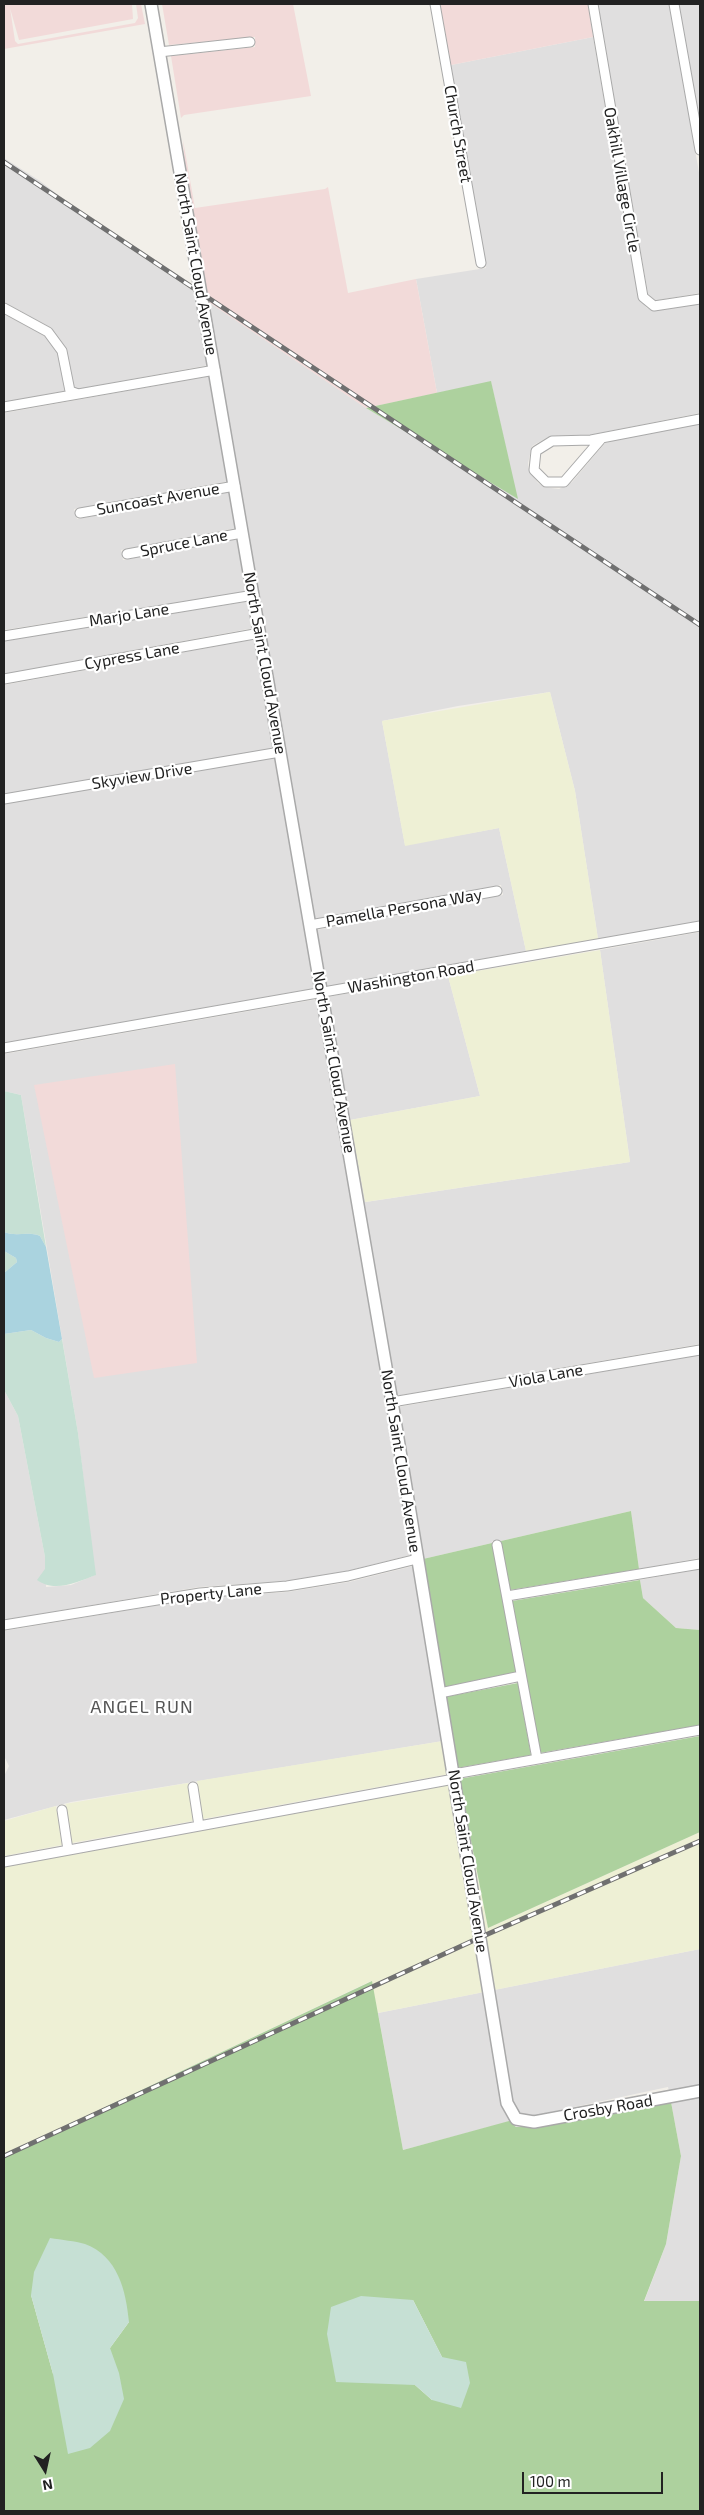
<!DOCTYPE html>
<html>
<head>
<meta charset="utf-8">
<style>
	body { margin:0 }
	#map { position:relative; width:704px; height:2515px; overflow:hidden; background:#f2efe9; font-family:"Exo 2",sans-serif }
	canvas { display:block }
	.frame { position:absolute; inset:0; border:5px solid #222; pointer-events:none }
	.north { position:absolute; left:20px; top:2445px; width:50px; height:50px; -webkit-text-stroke:4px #fff; paint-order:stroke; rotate:170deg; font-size:14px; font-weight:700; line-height:20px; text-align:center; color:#222 }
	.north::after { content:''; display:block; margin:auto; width:18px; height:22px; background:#222; clip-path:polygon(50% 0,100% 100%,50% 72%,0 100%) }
	.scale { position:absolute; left:522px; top:2472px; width:141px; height:22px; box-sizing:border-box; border:2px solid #222; border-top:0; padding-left:6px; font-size:15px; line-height:18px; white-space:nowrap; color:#222; -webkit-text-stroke:4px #fff; paint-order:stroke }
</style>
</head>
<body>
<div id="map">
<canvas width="704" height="2515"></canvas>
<div class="frame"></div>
<div class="north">N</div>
<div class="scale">100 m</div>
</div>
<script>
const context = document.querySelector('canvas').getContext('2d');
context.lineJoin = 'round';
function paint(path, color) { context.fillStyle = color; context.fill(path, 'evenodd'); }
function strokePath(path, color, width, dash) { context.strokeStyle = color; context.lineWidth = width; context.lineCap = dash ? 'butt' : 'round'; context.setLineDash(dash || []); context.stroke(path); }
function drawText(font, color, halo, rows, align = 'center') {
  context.font = font + ' "Exo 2",sans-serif'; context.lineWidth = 4.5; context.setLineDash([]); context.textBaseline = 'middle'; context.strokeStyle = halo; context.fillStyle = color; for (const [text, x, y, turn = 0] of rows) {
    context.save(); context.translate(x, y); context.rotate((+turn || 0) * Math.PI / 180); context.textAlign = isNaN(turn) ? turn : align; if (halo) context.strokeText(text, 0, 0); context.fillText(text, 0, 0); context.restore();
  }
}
paint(new Path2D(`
	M598,4H669L700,178V293L659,300H655L648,294Z
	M679,4H700V122Z
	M593,37L639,298L647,308L654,311L700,304V413L590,435L550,436L532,446L528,463L529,470L538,483L544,487L559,489L572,482L605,443L627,437L700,424V921L598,939L575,791L550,692L458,706L382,721L405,845L499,828L526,951L325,987L316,930L503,895L501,885L314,919L207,301L366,408L517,498L491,382L437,393L416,279L486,268L451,65Z
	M4,158L40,181L117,240L196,293L209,365L78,389L74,387L67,350L51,328L4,302Z
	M4,314L45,336L58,353L65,391L4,402Z
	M211,376L230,481L74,509L77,519L231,492L237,528L121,550L123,560L238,539L248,591L4,630V413Z
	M250,601L254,628L4,674V641Z
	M256,639L316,988L4,1043V685Z
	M700,932V1344L396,1396L327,997L448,976L480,1096L350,1120L366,1202L630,1162L600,950Z
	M318,999L388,1403L411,1555L347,1571L286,1581L199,1587L4,1620V1390L18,1416L45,1557L46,1587L71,1585L95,1575L78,1433L21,1095L4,1091V1054Z
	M700,1355V1558L639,1569L631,1511L501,1541H492V1543L423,1559L398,1407Z
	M413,1566L443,1741L71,1802L4,1820V1776L9,1766L4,1756V1631L201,1598L287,1592L349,1582Z
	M700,1569V1630L676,1628L643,1598L640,1580Z
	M700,1949V2086L669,2091L668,2087L532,2116L519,2114L511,2101L494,1990Z
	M484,1992L502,2104L511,2121L403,2150L378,2013Z
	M700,2097V2301L644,2302L666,2244L681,2156L671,2102Z`), '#e0dfdf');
paint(new Path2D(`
	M4,4H132L133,19L19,40L10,8L15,41L18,44L135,23L138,18L136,4H141L145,24L4,49Z
	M162,4H293L311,96L184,115L181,118L171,56L255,47V37L169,45Z
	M440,4H588L593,37L451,65Z
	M183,140L195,208L325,189L328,187L348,293L416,279L437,393L366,408L207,301L185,165Z
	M175,1064L197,1363L94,1378L34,1085Z`), '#f2dad9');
paint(new Path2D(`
	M550,692L575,791L598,939L526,951L499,828L405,846L382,721Z
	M600,950L630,1162L365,1202L350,1120L480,1096L448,976Z
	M443,1741L449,1774L203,1819L197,1781Z
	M188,1783L193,1821L72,1843L66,1804L59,1805Z
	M450,1785L484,1992L378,2013L371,1981L4,2155V1867Z
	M463,1804L488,1928L700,1832V1949L494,1990Z
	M56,1806L62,1845L4,1856V1821Z`), '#eef0d5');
paint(new Path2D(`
	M491,381L518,499L366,408Z
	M631,1511L639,1569L510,1590L501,1541Z
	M492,1543L516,1672L444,1687L423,1559Z
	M640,1580L643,1598L676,1628L700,1630V1725L540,1753L512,1601Z
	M518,1683L531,1755L457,1768L445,1697Z
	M700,1736V1832L488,1928L459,1779Z
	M372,1981L403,2150L509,2121H511V2123L516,2127H535L671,2102L681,2156L666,2244L644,2301H700V2511H4V2155ZM31,2295L129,2322L110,2348L53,2374ZM413,2300L442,2357L432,2400L415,2385Z`), '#add19e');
paint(new Path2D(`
	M4,1091L21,1095L46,1247L40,1236C28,1231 16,1237 4,1232Z
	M4,1251L16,1258L17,1262L4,1273Z
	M31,1330L46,1338L59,1342L62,1339L78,1433L96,1575C77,1582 55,1593 37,1580L45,1569V1557L18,1416L4,1390V1334Z
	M50,2238C62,2240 75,2241 85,2244C118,2256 126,2291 129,2322L110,2348L119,2373L124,2399L110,2431L90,2448L68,2454L53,2374L31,2295L34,2272Z
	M361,2296L413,2300L442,2357L466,2362L470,2383L461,2408L432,2400L415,2385L336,2382L327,2334L331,2307Z`), '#c6e0d4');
paint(new Path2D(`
	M4,1232C16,1237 28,1231 40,1236L46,1247L62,1339L59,1342L46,1338L31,1330L4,1334V1273L17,1262L16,1258L4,1251Z`), '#aad3df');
const minor = new Path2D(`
	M435,4L481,263
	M593,4L643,297L654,306L700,299
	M674,4L700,150
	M159,52L250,42
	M4,308L48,332L62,351L70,391L78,394
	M4,407L215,370
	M602,438L564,482H546L534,470L536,451L552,441L591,440L700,419
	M80,513L235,486
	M127,554L242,533
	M4,636L254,595
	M4,679L260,633
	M4,799L280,752
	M310,925L497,891
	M4,1048L700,926
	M392,1402L700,1350
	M497,1545L537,1759
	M507,1596L700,1564
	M4,1625L200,1593L287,1586L348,1576L417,1559
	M440,1693L521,1676
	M454,1774L700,1730
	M193,1787L199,1826
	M62,1810L68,1850
	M4,1862L454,1779`);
const tertiary = new Path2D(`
	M151,4L392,1402L507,2103L516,2119L534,2122L700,2091`);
strokePath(minor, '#a9a9a9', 11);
strokePath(tertiary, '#a9a9a9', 14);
strokePath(minor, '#fff', 9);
strokePath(tertiary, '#fff', 11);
const rail = new Path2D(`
	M4,162L700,625
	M4,2156L481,1937L700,1841`);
strokePath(rail, '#707070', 5);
strokePath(rail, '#fff', 3, [9]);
drawText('16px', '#222', '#fff', [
	["Church Street",458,134,80],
	["Oakhill Village Circle",622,180,80],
	["North Saint Cloud Avenue",196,264,80],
	["Suncoast Avenue",158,499,-10],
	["Spruce Lane",184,543,-11],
	["Marjo Lane",129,615,-9],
	["Cypress Lane",132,656,-10],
	["North Saint Cloud Avenue",265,663,80],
	["Skyview Drive",142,776,-9],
	["Pamella Persona Way",404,908,-10],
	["Washington Road",411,977,-10],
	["North Saint Cloud Avenue",334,1062,80],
	["Viola Lane",546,1376,-10],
	["North Saint Cloud Avenue",401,1461,81],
	["Property Lane",211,1594,-6],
	["North Saint Cloud Avenue",468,1861,81],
	["Crosby Road",608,2108,-10]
]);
context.letterSpacing = '1px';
drawText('18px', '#555', '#fff', [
	["ANGEL RUN",142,1707]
]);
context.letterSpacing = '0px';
</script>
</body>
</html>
